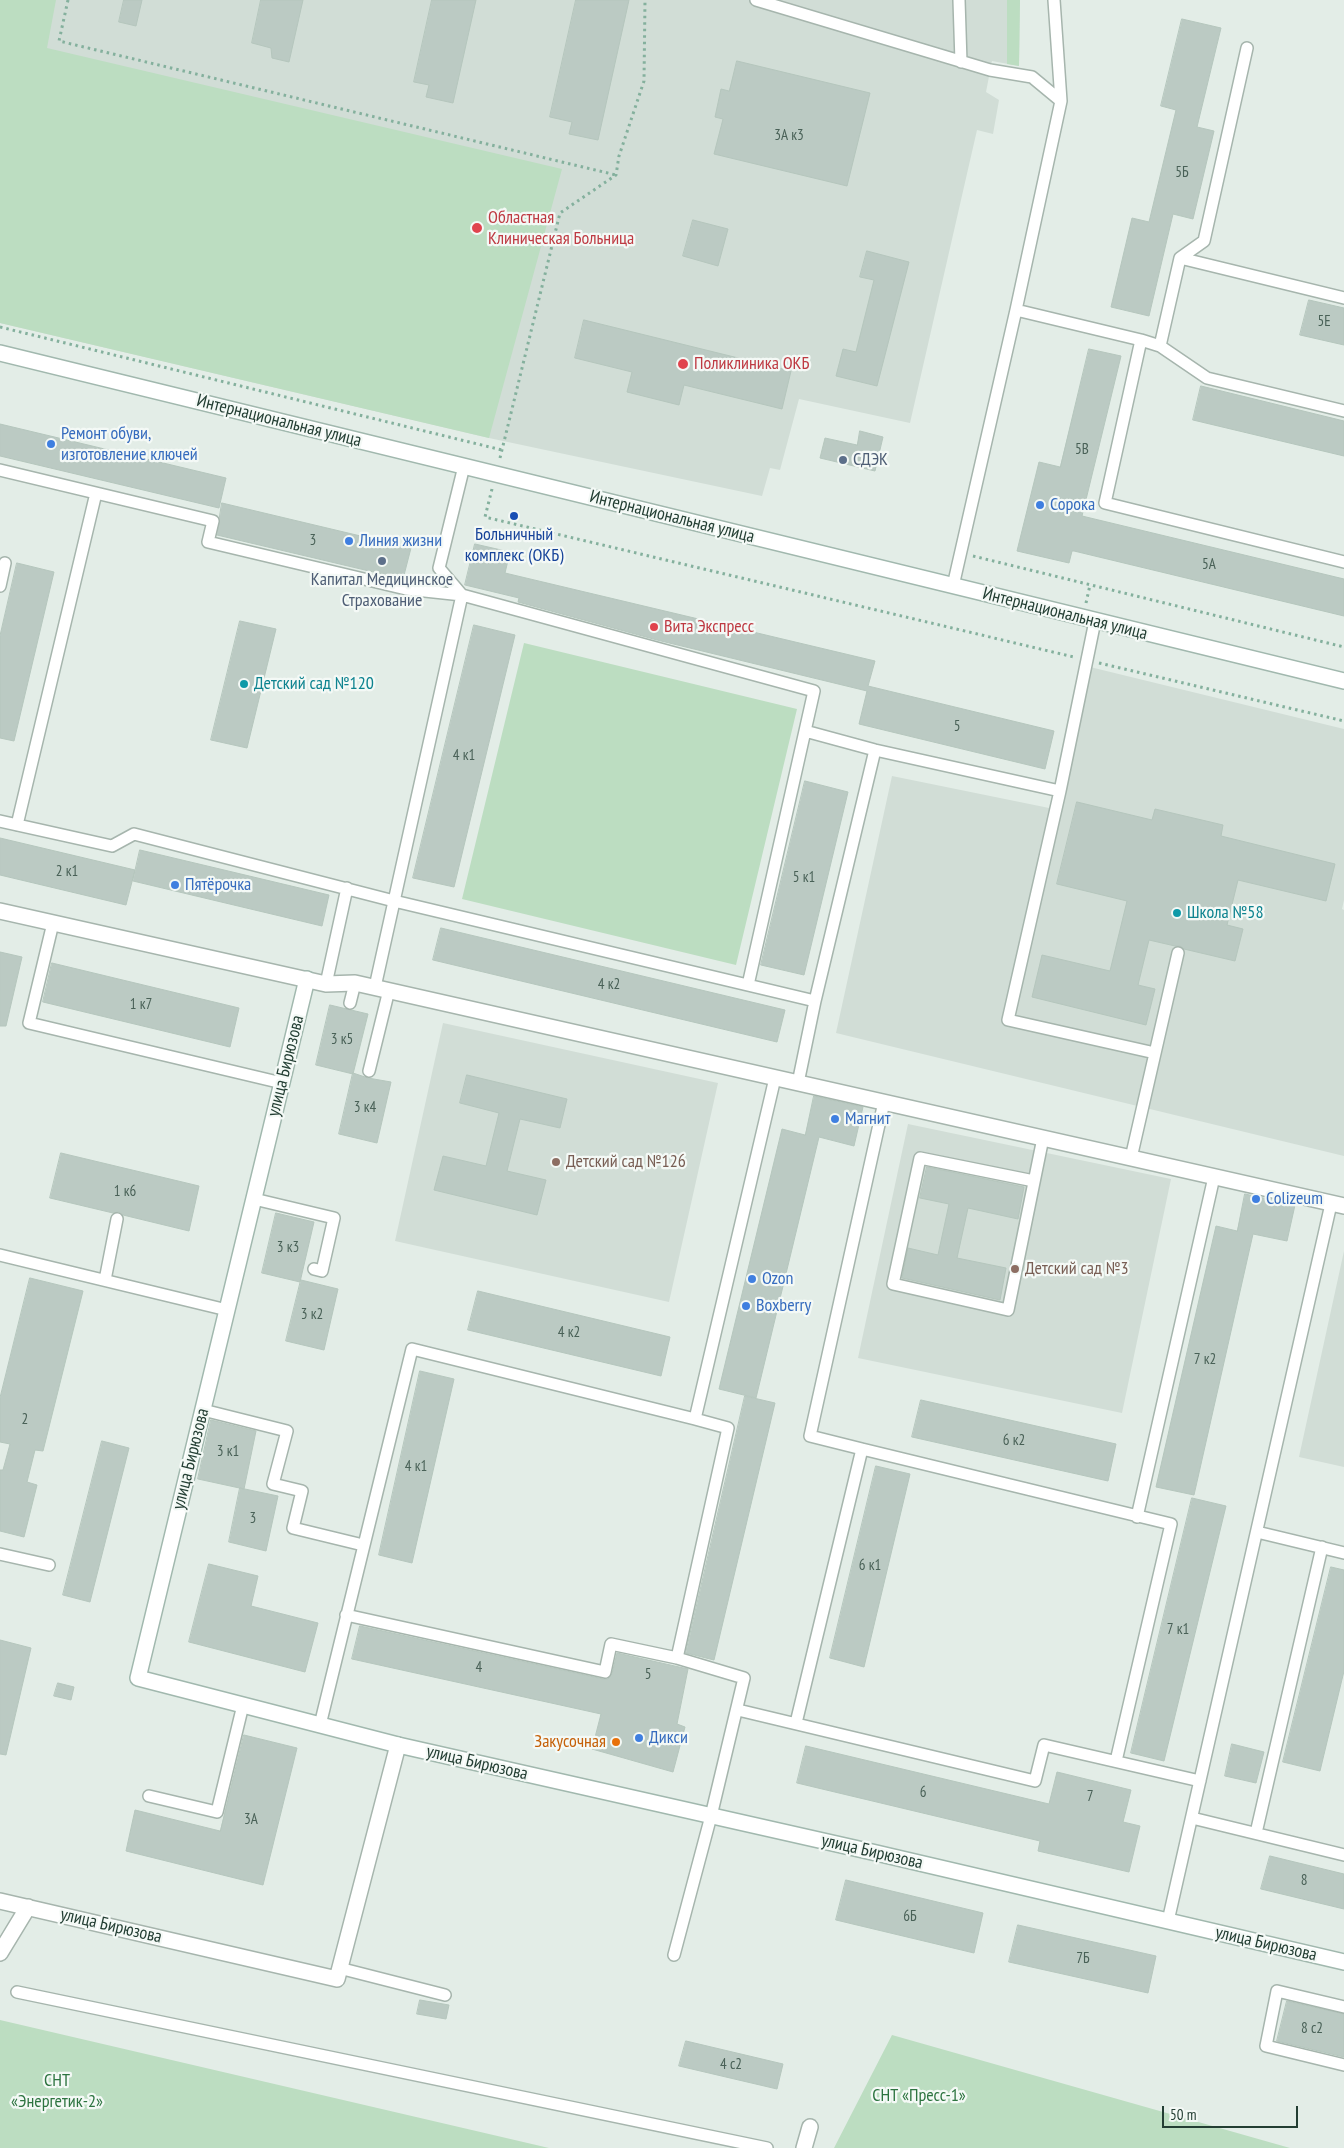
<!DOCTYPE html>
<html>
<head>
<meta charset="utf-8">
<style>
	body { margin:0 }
	#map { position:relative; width:1344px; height:2148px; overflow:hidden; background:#e3ede7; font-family:"PT Sans Narrow",sans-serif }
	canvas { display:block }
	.scale { position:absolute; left:1162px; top:2106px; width:136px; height:22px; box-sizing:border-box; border:2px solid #233e33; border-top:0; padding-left:6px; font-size:15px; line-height:18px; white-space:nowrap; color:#233e33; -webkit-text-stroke:4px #f4f9f6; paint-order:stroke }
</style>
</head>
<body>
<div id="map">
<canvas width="1344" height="2148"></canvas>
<div class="scale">50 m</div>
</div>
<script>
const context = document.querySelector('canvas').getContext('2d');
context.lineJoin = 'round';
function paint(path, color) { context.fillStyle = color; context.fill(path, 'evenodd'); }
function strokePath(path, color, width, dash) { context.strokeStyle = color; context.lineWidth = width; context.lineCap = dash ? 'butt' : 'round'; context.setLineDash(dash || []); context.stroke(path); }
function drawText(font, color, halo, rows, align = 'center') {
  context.font = font + ' "PT Sans Narrow",sans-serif'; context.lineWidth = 4.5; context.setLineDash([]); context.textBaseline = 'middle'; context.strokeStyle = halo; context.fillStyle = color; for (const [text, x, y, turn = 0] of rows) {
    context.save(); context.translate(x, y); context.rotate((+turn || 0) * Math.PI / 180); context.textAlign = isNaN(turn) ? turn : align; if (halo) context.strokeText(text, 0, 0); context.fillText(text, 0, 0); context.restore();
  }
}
paint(new Path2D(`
	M0,0H1020L1019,66L992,61L986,92L999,100L993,134L977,130L910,423L799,399L780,470L770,468L762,496L489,438L0,323Z
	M1090,667L1344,729V900L1342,909L1344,910V1156L836,1033L892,776L1054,809Z
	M443,1023L718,1083L669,1302L395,1241Z
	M908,1124L1171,1179L1122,1413L858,1358Z
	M1344,1251V1467L1299,1457Z`), '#d1ddd6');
paint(new Path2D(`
	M0,0H56L47,48L562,169L489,438L0,323Z
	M1007,0H1020L1019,66L1007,64Z
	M524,643L797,709L736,965L462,899Z
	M0,2020L549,2148H0Z
	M892,2035L1290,2148H834Z`), '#bcddc1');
const building = new Path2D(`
	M124,0H142L136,26L119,22Z
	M261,0H303L289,62L272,58L271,48L252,43Z
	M432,0H476L453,103L426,97L429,85L414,82Z
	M576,0H629L598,140L569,134L572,122L550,117Z
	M1182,19L1221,28L1197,127L1214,131L1193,219L1173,214L1149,316L1111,307L1132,218L1149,222L1176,110L1161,106Z
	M737,61L870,93L847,186L714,154L723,119L715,117L721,89L729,91Z
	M693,220L728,229L718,266L683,256Z
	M867,251L909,262L877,386L836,376L843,349L856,352L874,280L860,277Z
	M1309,300L1344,308V345L1300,335Z
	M584,320L791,371L782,409L684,385L679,405L627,392L632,372L575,358Z
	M1089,349L1121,356L1082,516L1344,579V616L1074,551H1072L1069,563L1017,551L1039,462L1060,467Z
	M1201,386L1344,421V456L1193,420Z
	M0,424L226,478L219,508L0,456Z
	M860,431L883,437L875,471L820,458L825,438L857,445Z
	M222,503L411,548L403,579L217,535Z
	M475,544L510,552L505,573L875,661L868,686L1054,731L1045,769L859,724L867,691L657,640L518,602L519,598L465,585Z
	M17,563L54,572L14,741L0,738V636Z
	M240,621L276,629L247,748L211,740Z
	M474,625L515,635L454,887L413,878Z
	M805,781L848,792L804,975L761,965Z
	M1077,802L1152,820L1155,809L1223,825L1221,836L1335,864L1326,901L1238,880L1227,925L1243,929L1235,961L1184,949L1180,946H1175L1149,940L1138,985L1155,989L1146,1025L1032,997L1042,955L1110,971L1127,901L1057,884Z
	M0,838L135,870L126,905L0,875Z
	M140,850L329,895L322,926L133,881Z
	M441,928L785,1010L777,1042L433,960Z
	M0,952L22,957L6,1026H0Z
	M52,963L239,1008L230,1047L43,1002Z
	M330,1005L368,1014L353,1074L316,1065Z
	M353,1073L368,1078L391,1082L377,1143L339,1134Z
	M467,1075L567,1099L560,1128L520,1119L507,1171L546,1180L537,1215L434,1190L443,1156L486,1166L499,1113L460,1103Z
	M814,1096L863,1107L854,1146L819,1137L756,1398L719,1389L782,1129L805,1135Z
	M61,1153L199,1186L189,1231L123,1215L119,1212L113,1213L50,1198Z
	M927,1167L1024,1187L1018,1219L968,1208L957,1258L1006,1268L1000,1300L902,1278L908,1248L938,1255L949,1204L920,1198Z
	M1245,1194L1295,1205L1287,1241L1253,1234L1194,1495L1156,1487L1216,1226L1237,1231Z
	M276,1213L314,1222L300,1282L262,1273Z
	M30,1278L83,1291L43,1451L35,1450L27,1482L37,1485L24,1537L0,1531V1470H3L10,1444L0,1442V1398Z
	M301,1280L338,1289L324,1350L286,1341Z
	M478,1291L670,1337L661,1376L468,1330Z
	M420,1371L454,1379L412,1563L379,1555Z
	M745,1396L775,1403L714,1660L686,1653Z
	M921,1400L1116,1444L1108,1481L912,1437Z
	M211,1420L256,1431L244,1489L198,1479Z
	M102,1441L129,1448L90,1602L63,1595Z
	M876,1466L910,1474L864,1667L830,1658Z
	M240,1488L278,1496L266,1551L229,1542Z
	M1192,1498L1226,1506L1164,1761L1131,1753Z
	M209,1564L258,1576L251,1606L318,1623L305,1672L189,1642Z
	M1331,1567L1344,1570V1671L1320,1771L1283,1762Z
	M360,1626L603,1679H608L612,1674L617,1653L688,1669L677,1724L685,1727L673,1772L592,1749L601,1714L352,1659Z
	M0,1640L31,1648L6,1755L0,1754Z
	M58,1683L74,1687L71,1700L54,1696Z
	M244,1735L297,1748L263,1885L126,1851L135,1810L220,1831Z
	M1232,1744L1264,1752L1256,1783L1225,1776Z
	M806,1746L1049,1804L1057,1772L1131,1790L1123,1822L1140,1826L1129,1872L1038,1851L1040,1841L797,1783Z
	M1270,1856L1344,1874V1909L1261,1889Z
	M846,1880L983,1913L974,1953L836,1920Z
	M1018,1925L1156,1956L1148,1993L1009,1962Z
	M420,2000L449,2005L446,2019L417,2014Z
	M1287,2001L1344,2014V2057L1277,2041Z
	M686,2041L783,2064L777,2089L679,2066Z`);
paint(building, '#bbcac3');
strokePath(building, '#b5c6bd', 1);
const lane = new Path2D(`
	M756,0L990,70L1032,77L1061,101
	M959,0L961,62
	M1180,258L1344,298
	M1016,310L1141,340L1105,503L1344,562
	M1141,340L1160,346L1180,258L1204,241L1247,48
	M1160,346L1207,378L1344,411
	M0,470L213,521L208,542L406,589L462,595L814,691L805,731L875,750L1060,791L1095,621
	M0,586L5,563
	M953,586L1016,310L1061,101L1054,0
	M1060,791L1008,1020L1155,1053
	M0,821L112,846L134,834L394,901L815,1001L798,1083
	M17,825L96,493
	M53,923L29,1023L282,1083
	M326,984L347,888
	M748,985L805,731
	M375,987L462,595L439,568L464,466
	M815,1001L875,750
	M350,1003L355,983
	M369,1071L389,990
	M1131,1158L1178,953
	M1034,1181L920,1158L893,1284L1008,1310L1043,1138
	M254,1199L334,1218L322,1271L314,1269
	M0,1255L227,1310
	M105,1280L117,1219
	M203,1410L287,1431L273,1484L302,1491L293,1528L363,1545
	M862,1449L810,1436L884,1102
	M1137,1517L1214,1177
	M1257,1532L1344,1553
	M0,1554L49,1565
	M346,1615L605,1672L611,1644L677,1658L744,1678L711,1816L674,1955
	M677,1658L728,1428L695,1419L775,1078
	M738,1710L1035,1781L1044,1745L1200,1781
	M796,1723L862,1449L1171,1524L1116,1761
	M320,1725L412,1349L695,1419
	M149,1796L217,1812L243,1705
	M1192,1818L1344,1855
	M1256,1833L1322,1547
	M1168,1921L1331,1204
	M339,1968L445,1995
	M17,1992L767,2148
	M1344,2007L1277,1991L1266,2046L1344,2065`);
const street = new Path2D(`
	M0,911L326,984L355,983L1344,1206
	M0,1901L337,1979L398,1745
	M0,1953L28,1907
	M804,2148L810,2127`);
const secondary = new Path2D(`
	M0,353L1344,681
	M307,979L138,1678L398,1745L872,1852L1344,1962`);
strokePath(lane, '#a6b5ad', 14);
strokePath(street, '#a6b5ad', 18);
strokePath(secondary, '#a1b8ae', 18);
strokePath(new Path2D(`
	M68,0L59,41L616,175
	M0,327L502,450
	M500,458L560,213L616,175L619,156L644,81L645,0
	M492,489L485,517L1074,657
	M973,556L1344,647
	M1086,603L1090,585
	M1099,663L1344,721`), '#84b09d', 3, [2.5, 4]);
strokePath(lane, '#fff', 11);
strokePath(street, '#fff', 15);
strokePath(secondary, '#fff', 15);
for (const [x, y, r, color] of [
	[477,228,6,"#e0444e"],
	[683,364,6,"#e0444e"],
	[51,444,5,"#3f7fe0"],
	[843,460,5,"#5c6f8a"],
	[1040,505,5,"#3f7fe0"],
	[514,516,5,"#1a4fb4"],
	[349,541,5,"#3f7fe0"],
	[382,561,5,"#5c6f8a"],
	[654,627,5,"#e0444e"],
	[244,684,5,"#0f9aa8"],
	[175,885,5,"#3f7fe0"],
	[1177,913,5,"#0f9aa8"],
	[835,1119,5,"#3f7fe0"],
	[556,1162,5,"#8d6e63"],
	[1256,1199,5,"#3f7fe0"],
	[1015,1269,5,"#8d6e63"],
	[752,1279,5,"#3f7fe0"],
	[746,1306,5,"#3f7fe0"],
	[639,1738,5,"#3f7fe0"],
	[616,1742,5,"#e8710a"]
]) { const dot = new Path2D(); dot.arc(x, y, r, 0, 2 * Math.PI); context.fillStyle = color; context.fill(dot); strokePath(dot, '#f4f9f6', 2); }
drawText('15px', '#496157', null, [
	["3А к3",789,136],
	["5Б",1182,173],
	["5Е",1324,322],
	["5В",1082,450],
	["3",313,541],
	["5А",1209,565],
	["5",957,727],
	["4 к1",464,756],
	["2 к1",67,872],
	["5 к1",804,878],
	["4 к2",609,985],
	["1 к7",141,1005],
	["3 к5",342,1040],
	["3 к4",365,1108],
	["1 к6",125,1192],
	["3 к3",288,1248],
	["3 к2",312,1315],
	["4 к2",569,1333],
	["7 к2",1205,1360],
	["2",25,1420],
	["6 к2",1014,1441],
	["3 к1",228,1452],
	["4 к1",416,1467],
	["3",253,1519],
	["6 к1",870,1566],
	["7 к1",1178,1630],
	["4",479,1668],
	["5",648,1675],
	["6",923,1793],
	["7",1090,1797],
	["3А",251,1820],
	["8",1304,1881],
	["6Б",910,1917],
	["7Б",1083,1959],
	["8 с2",1312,2029],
	["4 с2",731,2065]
]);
drawText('18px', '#be3a42', '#f4f9f6', [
	["Областная",488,218],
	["Клиническая Больница",488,239],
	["Поликлиника ОКБ",694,364],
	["Вита Экспресс",664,627]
], 'left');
drawText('18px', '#233e33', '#f4f9f6', [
	["Интернациональная улица",279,421,14],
	["Интернациональная улица",672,517,14],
	["Интернациональная улица",1065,614,14],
	["улица Бирюзова",286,1066,-76],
	["улица Бирюзова",191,1459,-76],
	["улица Бирюзова",477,1763,13],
	["улица Бирюзова",872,1852,13],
	["улица Бирюзова",111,1926,13],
	["улица Бирюзова",1266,1944,13]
]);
drawText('18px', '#366cbe', '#f4f9f6', [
	["Ремонт обуви,",61,434],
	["изготовление ключей",61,455],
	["Сорока",1050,505],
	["Линия жизни",359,541],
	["Пятёрочка",185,885],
	["Магнит",845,1119],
	["Colizeum",1266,1199],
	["Ozon",762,1279],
	["Boxberry",756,1306],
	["Дикси",649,1738]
], 'left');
drawText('18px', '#4e5e75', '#f4f9f6', [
	["СДЭК",853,460],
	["Капитал Медицинское",382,580,"center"],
	["Страхование",382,601,"center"]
], 'left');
drawText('18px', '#164399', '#f4f9f6', [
	["Больничный",514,535],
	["комплекс (ОКБ)",514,556]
]);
drawText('18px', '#0d838f', '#f4f9f6', [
	["Детский сад №120",254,684],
	["Школа №58",1187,913]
], 'left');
drawText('18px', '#785e54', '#f4f9f6', [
	["Детский сад №126",566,1162],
	["Детский сад №3",1025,1269]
], 'left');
drawText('18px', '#c56008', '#f4f9f6', [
	["Закусочная",606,1742]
], 'right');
drawText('18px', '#2d7440', '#f4f9f6', [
	["СНТ",57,2081],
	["«Энергетик-2»",57,2102],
	["СНТ «Пресс-1»",919,2096]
]);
</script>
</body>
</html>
